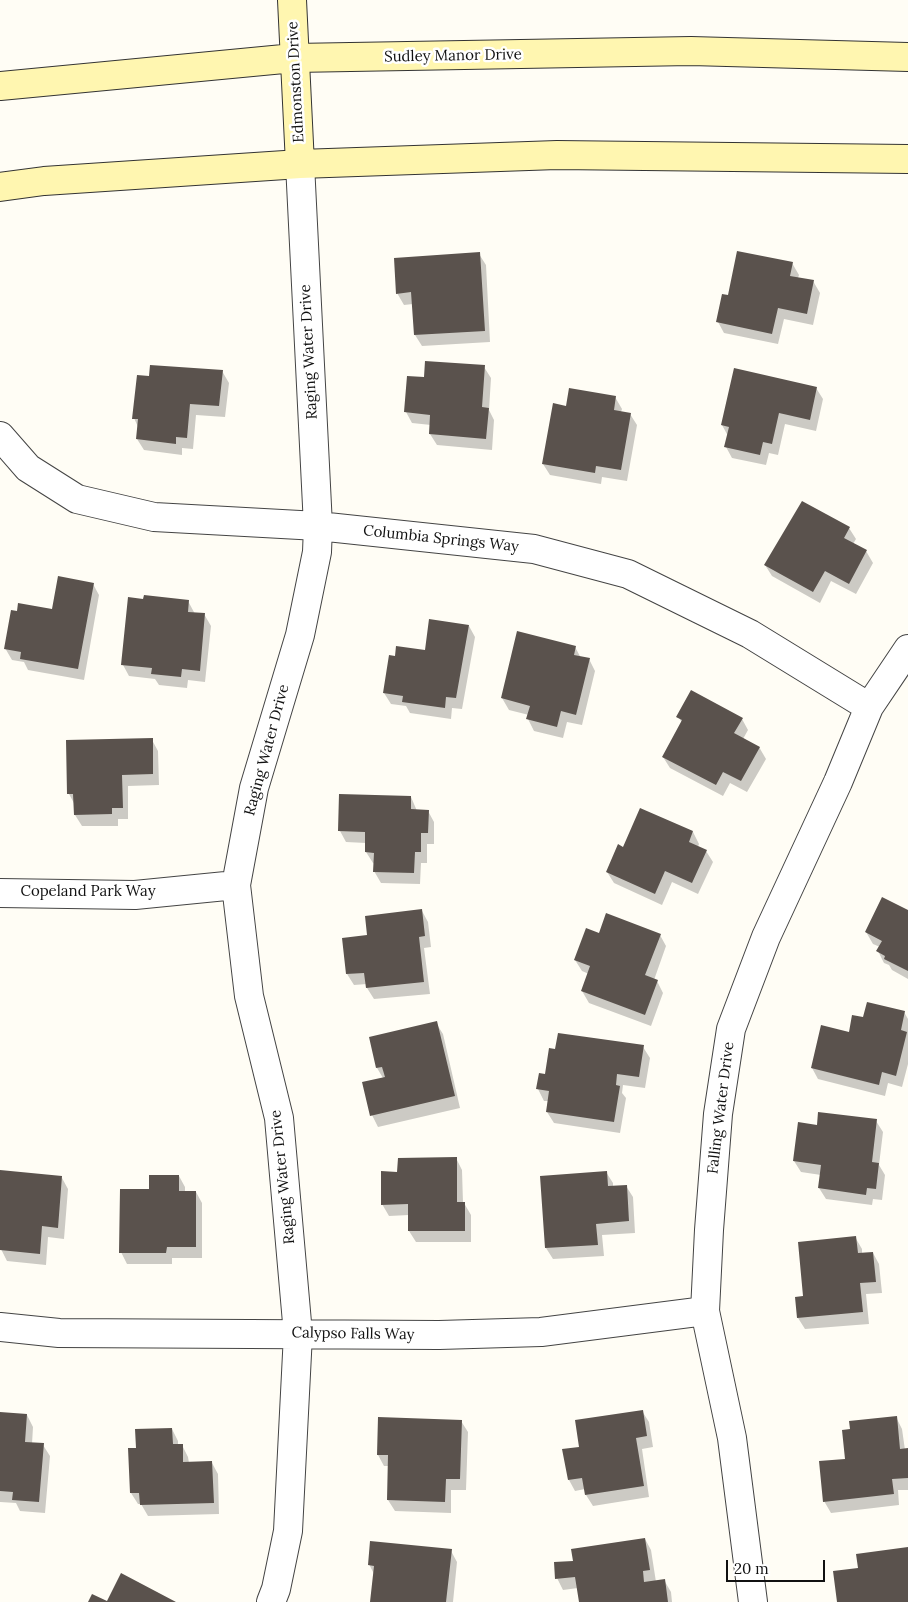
<!DOCTYPE html>
<html>
<head>
<meta charset="utf-8">
<style>
	body { margin:0 }
	#map { position:relative; width:908px; height:1602px; overflow:hidden; background:#fffdf5; font-family:Lora,serif }
	canvas { display:block }
	.scale { position:absolute; left:726px; top:1560px; width:99px; height:22px; box-sizing:border-box; border:2px solid #111; border-top:0; padding-left:6px; font-size:15px; line-height:18px; white-space:nowrap; color:#111; -webkit-text-stroke:4px #fff; paint-order:stroke }
</style>
</head>
<body>
<div id="map">
<canvas width="908" height="1602"></canvas>
<div class="scale">20 m</div>
</div>
<script>
const context = document.querySelector('canvas').getContext('2d');
context.lineJoin = 'round';
function paint(path, color) { context.fillStyle = color; context.fill(path, 'evenodd'); }
function strokePath(path, color, width, dash) { context.strokeStyle = color; context.lineWidth = width; context.lineCap = dash ? 'butt' : 'round'; context.setLineDash(dash || []); context.stroke(path); }
function drawText(font, color, halo, rows, align = 'center') {
  context.font = font + ' Lora,serif'; context.lineWidth = 5; context.setLineDash([]); context.textBaseline = 'middle'; context.strokeStyle = halo; context.fillStyle = color; for (const [text, x, y, turn = 0] of rows) {
    context.save(); context.translate(x, y); context.rotate((+turn || 0) * Math.PI / 180); context.textAlign = isNaN(turn) ? turn : align; if (halo) context.strokeText(text, 0, 0); context.fillText(text, 0, 0); context.restore();
  }
}
paint(new Path2D(`
	M479,254L486,265L490,342L422,346L415,335L413,304L404,305L397,293Z
	M792,263L799,275L798,278L813,281L820,293L813,325L784,319L778,344L724,333L718,322L729,296Z
	M484,367L491,378L489,410L494,420L492,450L437,445L430,434L431,425L412,423L406,412L425,378Z
	M222,371L229,383L225,417L196,415L193,449L182,448V455L144,450L137,439L138,427L134,418L150,378Z
	M816,388L823,399L816,431L785,424L778,455L769,453L766,465L732,458L726,447L728,436L722,425Z
	M615,397L622,409L621,412L630,414L637,425L627,481L602,477L601,484L550,475L543,464L567,407Z
	M849,528L856,539L853,544L866,551L873,563L856,594L831,581L820,603L772,576L765,565Z
	M93,584L99,595L84,680L28,670L24,662L12,660L5,648Z
	M188,601L195,614H204L211,626L205,682L188,680L187,688L159,685L155,679L129,676L123,665Z
	M469,626L475,637L462,709L452,708L451,719L410,713L406,706L391,704L384,693L397,657L426,652Z
	M575,647L581,658L589,659L595,671L582,725L567,722L563,738L534,731L528,719L529,715L509,710L502,698Z
	M678,716L742,719L748,730L743,739L759,747L766,759L747,792L730,783L723,796L670,768L663,757L682,723Z
	M152,740L158,751L159,785L128,786V819H118V826H82L75,815V805L69,794Z
	M411,797L417,811H428L434,822V844H427V863H421L420,884L381,883L374,871L375,864L373,863L366,852V843L346,842L340,831Z
	M641,810L693,832L699,844L698,847L706,851L713,862L698,894L672,882L662,905L614,883L607,872L623,848Z
	M422,911L428,922L431,947L424,948L430,994L374,999L367,988V984L354,985L347,974L344,939L368,936Z
	M908,911V979L892,970L889,965L884,963L878,951L880,947L873,944L866,932Z
	M600,935H660L666,946L654,980L657,981L663,993L651,1026L589,1003L582,991L589,974L582,971L575,960Z
	M904,1012L908,1019V1064L902,1087L888,1083L885,1096L818,1079L812,1068L864,1019Z
	M436,1023L443,1034L460,1108L378,1127L372,1115L383,1078L377,1068L370,1038Z
	M643,1047L650,1058L645,1088L623,1085L622,1093L626,1098L620,1133L554,1123L547,1112L548,1101H544L538,1089L546,1076Z
	M876,1121L883,1132L879,1165L885,1175L882,1200L873,1199L872,1205L826,1199L819,1188L821,1175L801,1172L794,1161L818,1126Z
	M456,1158L462,1170L463,1203H464L471,1215V1242H416L409,1231V1215L389,1216L382,1204L399,1173Z
	M0,1172L62,1178L68,1189L64,1239L48,1237L46,1265L7,1261L1,1249Z
	M606,1172L613,1183V1187L626,1186L633,1197L635,1233L602,1235L604,1256L553,1259L546,1248L541,1177Z
	M179,1176L185,1187V1192H196L202,1203V1258H172V1264H127L121,1252L150,1190Z
	M855,1237L862,1249V1254L873,1253L879,1264L882,1293L866,1294L869,1324L805,1329L798,1318L796,1298L804,1297Z
	M642,1411L649,1422L653,1447L642,1449L649,1497L593,1506L586,1495L585,1489L575,1491L569,1480L581,1448Z
	M0,1413L27,1415L33,1427L32,1444L43,1445L50,1456L45,1513L20,1511L16,1503L0,1502Z
	M896,1417L902,1429L905,1450L908,1449V1490H898L899,1505L831,1513L824,1501L846,1460Z
	M461,1421L468,1432L466,1490H451V1513L395,1511L388,1500L389,1466H384L378,1455Z
	M172,1429L178,1441V1445H182L188,1457L189,1463H212L218,1474L219,1514L148,1516L141,1504H138L131,1493L137,1449Z
	M645,1539L651,1550L656,1582L664,1580L671,1592L672,1602H581L578,1588L563,1590L557,1578L575,1562Z
	M451,1551L457,1562L453,1602H371L374,1574L369,1564Z`), '#0003');
paint(new Path2D(`
	M737,251L793,262L790,276L814,280L807,314L778,308L772,334L716,322L722,294L728,295Z
	M480,252L485,331L414,335L411,292L396,294L394,258Z
	M425,361L485,365L482,407L489,408L486,439L429,434L430,415L404,412L407,376L424,377Z
	M150,365L223,370L219,406L190,404L187,438L176,437V444L136,439L138,419H132L137,375L149,376Z
	M734,368L817,387L810,420L779,413L772,444L763,442L760,455L724,447L729,427L721,425Z
	M569,388L616,396L614,410L631,413L621,470L596,466L595,473L542,464L553,403L566,406Z
	M802,501L850,527L844,538L867,550L849,584L825,571L813,592L764,565Z
	M58,576L94,583L78,669L20,659L21,652L4,649L11,610L17,611L18,603L52,609Z
	M144,595L189,600L188,612L205,613L200,671L182,669L181,677L151,674L152,668L121,665L128,597L143,599Z
	M429,619L469,625L456,698L446,697L445,708L402,702L403,696L383,693L389,655L395,656L396,646L425,650Z
	M517,631L576,646L574,655L590,658L576,715L561,711L557,727L526,719L530,706L501,698Z
	M691,690L743,718L734,733L760,747L741,781L723,772L716,785L662,757L682,720L676,717Z
	M153,738V774L122,775L123,808H112V814L74,815L73,794H67L66,740Z
	M339,794L411,796V809L429,810L428,833H421V852H415L414,873L373,872L374,853L365,852V832L338,831Z
	M640,808L693,831L689,842L707,850L692,883L665,871L655,894L606,872L618,844L623,847Z
	M882,897L908,910V971L884,959L885,956L876,951L882,941L865,932Z
	M422,909L425,936L419,937L424,982L366,988L364,973L346,974L342,938L367,935L365,916Z
	M606,913L661,934L645,975L658,980L645,1015L581,991L590,966L574,960L586,928L599,933Z
	M867,1002L905,1011L901,1030L907,1032L896,1076L882,1072L879,1085L811,1068L821,1025L849,1032L852,1015L863,1017Z
	M437,1021L455,1096L370,1116L362,1082L385,1077L382,1067L376,1068L369,1037Z
	M558,1033L644,1045L639,1077L617,1074L616,1085L620,1086L614,1122L546,1112L549,1091L536,1089L539,1073L545,1074L549,1048L555,1049Z
	M818,1112L877,1119L872,1162L879,1163L876,1189L867,1188L866,1195L818,1188L821,1165L793,1161L798,1122L817,1125Z
	M457,1157V1202H465V1231H408V1204L381,1205V1171L397,1172L398,1158Z
	M0,1170L62,1176L58,1228L42,1226L40,1254L0,1250Z
	M607,1171L608,1186L627,1185L629,1221L596,1224L598,1245L545,1248L540,1176Z
	M149,1175H179V1191H196V1247H167L166,1253H119L120,1189H149Z
	M856,1236L858,1253L873,1252L876,1282L860,1283L863,1312L797,1318L795,1297L803,1296L798,1242Z
	M643,1410L647,1436L636,1438L644,1486L585,1495L582,1478L568,1480L562,1449L579,1447L575,1420Z
	M0,1412L27,1414L25,1442L44,1443L39,1502L12,1500L13,1492L0,1491Z
	M897,1416L900,1449L908,1448V1478L892,1479L894,1494L823,1502L819,1461L845,1459L842,1430L850,1429L849,1421Z
	M378,1417L462,1420L460,1479H446L445,1502L387,1500L388,1455H377Z
	M172,1428L173,1444H183V1462L212,1461L214,1503L140,1505L139,1493H130L128,1448H136L135,1429Z
	M645,1538L650,1570L643,1571L644,1582L665,1579L668,1602H579L575,1577L555,1579L554,1562L573,1561L571,1549Z
	M370,1541L452,1549L446,1602H370L374,1566L368,1565Z
	M908,1547V1602H837L833,1571L858,1568L856,1554Z
	M121,1573L176,1602H88L92,1594L107,1601Z`), '#5a524d');
const street = new Path2D(`
	M0,436L28,468L77,499L154,517L318,526L534,549L628,574L750,634L869,707
	M0,893L135,895L236,885
	M0,1327L59,1333L439,1335L541,1332L705,1311
	M271,1602L276,1589L288,1531L298,1334L279,1118L249,996L236,885L254,788L300,635L317,552L318,526L300,164
	M753,1602L732,1438L705,1311L709,1230L718,1114L731,1029L766,937L838,782L869,707L908,649`);
const secondary = new Path2D(`
	M292,0L300,164
	M0,86L294,58L691,51L908,57
	M0,187L44,181L300,164L557,155L908,159`);
strokePath(street, '#444', 30);
strokePath(secondary, '#333', 30);
strokePath(street, '#fff', 28);
strokePath(secondary, '#fff6b0', 28);
drawText('15px', '#111', '#fff', [
	["Sudley Manor Drive",453,56,-1],
	["Edmonston Drive",296,82,-93],
	["Raging Water Drive",309,352,-93],
	["Columbia Springs Way",441,539,6],
	["Raging Water Drive",267,750,-75],
	["Copeland Park Way",88,892],
	["Falling Water Drive",721,1108,-83],
	["Raging Water Drive",283,1177,-96],
	["Calypso Falls Way",353,1334,1]
]);
</script>
</body>
</html>
